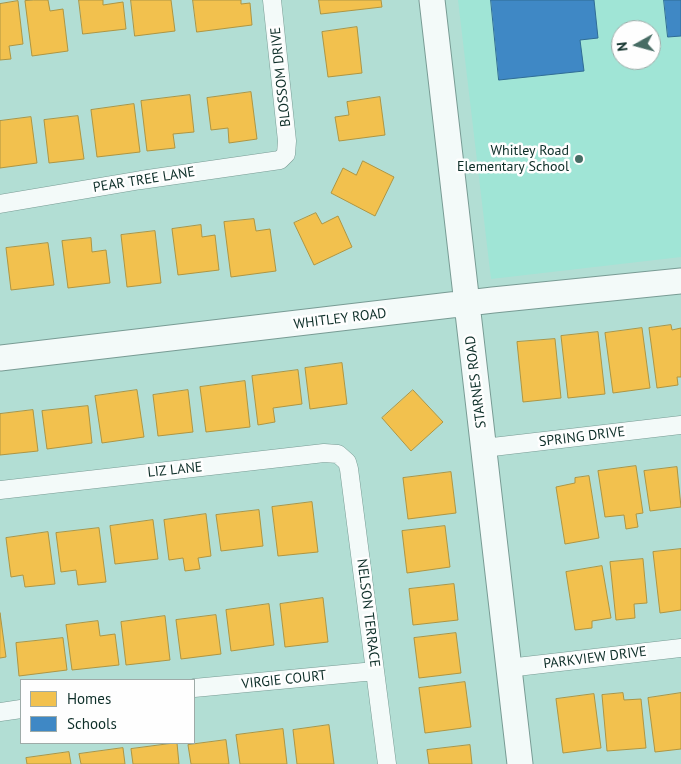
<!DOCTYPE html>
<html>
<head>
<meta charset="utf-8">
<style>
	body { margin:0 }
	#map { position:relative; width:681px; height:764px; overflow:hidden; background:#b2ded4; font-family:"PT Sans",sans-serif }
	canvas { display:block }
	.legend { position:absolute; left:20px; top:679px; width:175px; height:65px; box-sizing:border-box; background:#fefefe; border:1px solid #9eaba8; margin:0; padding:6px 9px; list-style:none; font-size:15px; color:#0d2e28 }
	.legend li { display:flex; align-items:center; gap:10px; height:25px }
	.legend b { width:25px; border:1px solid #9eaba8 }
	.north { position:absolute; left:611px; top:20px; width:50px; height:50px; box-sizing:border-box; background:#fefefe; border:1px solid #9eaba8; border-radius:50%; rotate:263deg; font-size:14px; font-weight:700; line-height:20px; text-align:center; color:#0d2e28 }
	.north::after { content:''; display:block; margin:auto; width:18px; height:22px; background:#476c64; clip-path:polygon(50% 0,100% 100%,50% 72%,0 100%) }
</style>
</head>
<body>
<div id="map">
<canvas width="681" height="764"></canvas>
<ul class="legend">
<li><b style="height:14px;background:#f2c14e"></b>Homes</li>
<li><b style="height:14px;background:#3f88c5"></b>Schools</li>
</ul>
<div class="north">N</div>
</div>
<script>
const context = document.querySelector('canvas').getContext('2d');
context.lineJoin = 'round';
function paint(path, color) { context.fillStyle = color; context.fill(path, 'evenodd'); }
function strokePath(path, color, width, dash) { context.strokeStyle = color; context.lineWidth = width; context.lineCap = dash ? 'butt' : 'round'; context.setLineDash(dash || []); context.stroke(path); }
function drawText(font, color, halo, rows, align = 'center') {
  context.font = font + ' "PT Sans",sans-serif'; context.lineWidth = 5; context.setLineDash([]); context.textBaseline = 'middle'; context.strokeStyle = halo; context.fillStyle = color; for (const [text, x, y, turn = 0] of rows) {
    context.save(); context.translate(x, y); context.rotate((+turn || 0) * Math.PI / 180); context.textAlign = isNaN(turn) ? turn : align; if (halo) context.strokeText(text, 0, 0); context.fillText(text, 0, 0); context.restore();
  }
}
paint(new Path2D(`
	M458,0H681V257L491,279ZM621,30H651V60H621Z`), '#a0e5d6');
const homes = new Path2D(`
	M34,0H48L50,11L63,9L68,51L32,56L25,1Z
	M79,0H103V5L123,2L126,29L83,34Z
	M131,0H171L175,31L135,36Z
	M193,0H241V4L250,3L252,25L197,32Z
	M319,0H381L382,7L321,14Z
	M18,1L23,44L9,46L11,59L0,60V4Z
	M357,27L362,73L328,77L322,32Z
	M251,92L257,139L229,143L228,128L211,130L207,98Z
	M190,95L194,132L173,134L175,148L147,151L141,101Z
	M380,97L385,135L339,141L335,117L349,115L347,102Z
	M134,104L140,152L97,157L91,110Z
	M78,116L84,159L49,163L44,120Z
	M31,117L37,163L0,168V121Z
	M363,161L394,177L375,216L331,193L343,168L356,175Z
	M316,213L322,224L338,216L352,247L314,265L294,223Z
	M254,219L256,231L270,229L276,271L231,277L224,222Z
	M201,225L202,237L215,235L219,270L178,275L172,229Z
	M155,231L161,283L127,287L121,235Z
	M91,238L92,252L106,250L110,283L68,288L62,241Z
	M48,243L54,285L11,290L6,248Z
	M671,325L672,330L681,328V377H677L678,385L657,388L649,328Z
	M642,328L650,388L613,393L605,333Z
	M598,332L605,394L568,398L561,336Z
	M555,339L561,398L523,402L517,342Z
	M342,363L347,404L310,409L305,368Z
	M298,370L302,404L273,408L275,422L258,425L252,376Z
	M245,381L250,427L206,432L200,387Z
	M137,390L144,437L102,443L95,396Z
	M188,390L193,432L158,436L153,395Z
	M413,390L443,422L411,451L382,418Z
	M88,406L92,443L47,449L42,411Z
	M33,410L38,451L0,455V414Z
	M636,466L643,513L636,514L638,527L626,529L624,515L605,517L598,471Z
	M677,467L681,507L650,511L644,471Z
	M451,472L456,513L408,519L403,478Z
	M589,476L599,538L565,544L556,487L575,483V478Z
	M312,502L318,552L278,556L272,507Z
	M259,510L263,546L221,551L216,515Z
	M206,514L211,556L198,558L200,569L185,571L183,558L169,560L164,520Z
	M153,520L158,559L115,564L110,526Z
	M445,526L450,567L407,573L402,531Z
	M99,528L106,582L78,585L76,570L61,572L56,533Z
	M48,532L55,584L25,587L23,575L11,577L6,538Z
	M681,549V610L660,613L653,552Z
	M643,559L647,603L634,604L635,618L616,620L610,562Z
	M602,566L611,618L592,621V628L575,630L566,572Z
	M454,584L458,620L413,625L409,589Z
	M323,598L328,642L285,647L280,604Z
	M269,604L274,645L231,651L226,610Z
	M0,613L6,657L0,658Z
	M216,615L221,654L181,659L176,620Z
	M165,616L170,660L126,665L121,622Z
	M98,621L100,636L115,634L119,665L72,670L66,625Z
	M456,633L461,673L419,678L414,638Z
	M63,638L67,670L19,676L16,643Z
	M465,682L471,727L425,733L419,688Z
	M623,693L624,700L641,699L646,748L607,751L602,695Z
	M681,693V749L655,752L648,698Z
	M594,694L601,748L563,753L556,699Z
	M329,725L334,764H297L293,730Z
	M283,729L287,764H240L236,735Z
	M226,740L229,764H191L188,745Z
	M177,743L179,764H133L131,749Z
	M470,745L472,764H429L427,750Z
	M123,748L125,764H81L79,754Z
	M69,752L71,764H27L26,758Z`);
paint(homes, '#f2c14e');
strokePath(homes, '#ad9543', 1);
const schools = new Path2D(`
	M491,0H594L598,38L580,40L584,71L499,80Z
	M664,0H681V36L668,37Z`);
paint(schools, '#3f88c5');
strokePath(schools, '#306d96', 1);
const street = new Path2D(`
	M0,204L141,180L280,160L286,154L287,141L272,0
	M484,448L681,425
	M0,490L324,453L338,454L347,462L349,469L387,764
	M508,668L681,648
	M194,688L375,671
	M0,712L21,709`);
const secondary = new Path2D(`
	M432,0L520,764
	M0,358L493,300L681,281`);
strokePath(street, '#789b94', 19);
strokePath(secondary, '#789b94', 27);
strokePath(street, '#f3faf9', 18);
strokePath(secondary, '#f3faf9', 25);
for (const [x, y, r, color] of [
	[579,159,5,"#476c64"]
]) { const dot = new Path2D(); dot.arc(x, y, r, 0, 2 * Math.PI); context.fillStyle = color; context.fill(dot); strokePath(dot, '#fefefe', 2); }
drawText('14px', '#0d2e28', '#fefefe', [
	["BLOSSOM DRIVE",281,77,-96],
	["PEAR TREE LANE",144,180,-9],
	["WHITLEY ROAD",340,319,-7],
	["STARNES ROAD",476,382,-97],
	["SPRING DRIVE",582,437,-7],
	["LIZ LANE",175,470,-6],
	["NELSON TERRACE",368,613,83],
	["PARKVIEW DRIVE",595,658,-7],
	["VIRGIE COURT",284,680,-6]
]);
drawText('14px', '#0d2e28', '#fefefe', [
	["Whitley Road",569,151],
	["Elementary School",569,167]
], 'right');
</script>
</body>
</html>
